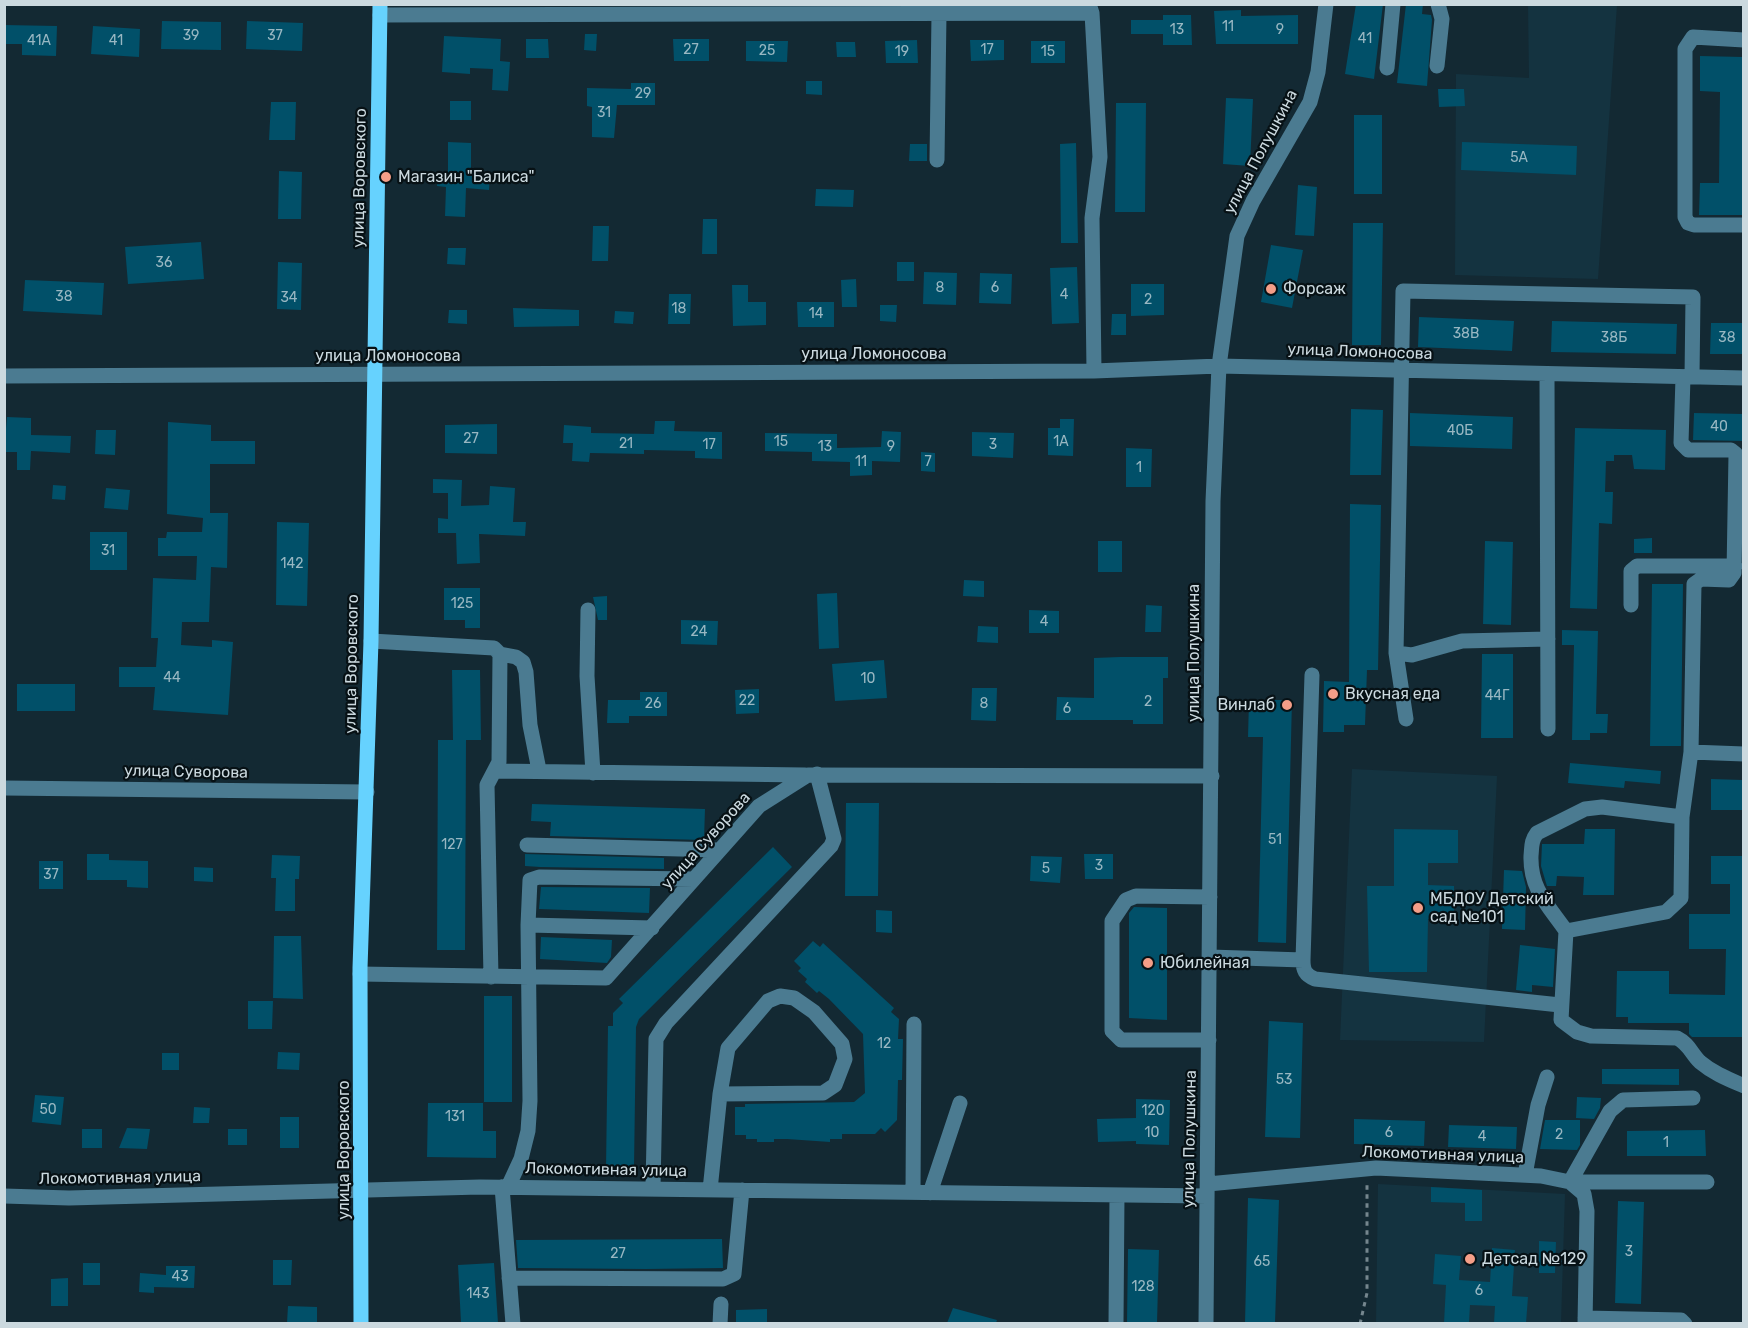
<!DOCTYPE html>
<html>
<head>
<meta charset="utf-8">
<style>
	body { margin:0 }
	#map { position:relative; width:1748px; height:1328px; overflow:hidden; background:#132933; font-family:Rubik,sans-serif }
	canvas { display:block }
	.frame { position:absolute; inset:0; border:6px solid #cbd9df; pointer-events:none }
</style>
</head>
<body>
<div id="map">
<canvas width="1748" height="1328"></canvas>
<div class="frame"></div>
</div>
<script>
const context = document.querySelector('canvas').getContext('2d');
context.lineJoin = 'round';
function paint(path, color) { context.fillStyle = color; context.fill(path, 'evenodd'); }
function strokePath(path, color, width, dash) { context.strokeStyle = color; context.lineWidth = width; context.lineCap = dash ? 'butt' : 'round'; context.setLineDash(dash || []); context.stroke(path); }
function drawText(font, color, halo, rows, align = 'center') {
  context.font = font + ' Rubik,sans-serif'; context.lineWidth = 4.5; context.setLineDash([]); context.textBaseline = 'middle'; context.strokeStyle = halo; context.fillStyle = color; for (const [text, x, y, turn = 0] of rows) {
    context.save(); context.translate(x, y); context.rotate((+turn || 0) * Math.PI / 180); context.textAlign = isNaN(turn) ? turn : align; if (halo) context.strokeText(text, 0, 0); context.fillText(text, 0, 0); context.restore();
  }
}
paint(new Path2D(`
	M1528,5H1617L1598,279L1455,275L1456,74L1529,78Z
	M1352,769L1497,776L1484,1042L1340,1040Z
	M1378,1184L1565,1194L1561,1323L1376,1324Z`), '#143340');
paint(new Path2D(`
	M1356,4H1383L1374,79L1345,74Z
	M1406,4H1423L1422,14L1431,15L1432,20L1427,86L1397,83Z
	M1241,10V16L1298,15V44H1216L1214,11Z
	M1163,15H1191L1192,45H1163V34H1131V20H1163Z
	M162,21L221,22V50L161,49Z
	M247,21L303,23L302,51L246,49Z
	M4,25L57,26L56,56L22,55V44H4Z
	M93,26L140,29L139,57L91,54Z
	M585,34H597L596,51L584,50Z
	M444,36L501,39L500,61L510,62L508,91L492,90L493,69L470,68V74L442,72Z
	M526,39H548L549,58H526Z
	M673,39H709V61H674Z
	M917,40L918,63H886L885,41Z
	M970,40H1004V60L971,61Z
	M746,41H788L787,62L746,61Z
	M1031,41H1065V63H1031Z
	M836,42H855L856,57H837Z
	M1700,56L1743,57V215H1699L1700,183H1719L1720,92L1700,91Z
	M806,81H822V95L806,94Z
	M631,83H655V105H617L614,138L592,137V107L587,106V88L631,89Z
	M1438,89H1464L1465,106L1439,107Z
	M1226,98L1253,99L1250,166L1223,164Z
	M450,101H471V120H450Z
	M271,102H296L295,140H269Z
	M1116,103H1146L1145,212H1115Z
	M1354,115H1382V194H1354Z
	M448,142L471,143V175L490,176L489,190L466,188L465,217L445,216L446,187L437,186L438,173H448Z
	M1462,142L1577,146L1576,175L1461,170Z
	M1076,143L1078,243H1061L1060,144Z
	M910,144H927V161H909Z
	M279,171L302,172L301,219H278Z
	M1298,185L1317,187L1314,236L1295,235Z
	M816,189L854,190L853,207L815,206Z
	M703,219H717V254H702Z
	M1353,223H1383L1381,345H1352Z
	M593,226H609L608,261H592Z
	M201,242L204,279L128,284L125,247Z
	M1271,245L1303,250L1292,308L1261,302Z
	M448,248H466L465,265L447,264Z
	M278,262L302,263L301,310L277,309Z
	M897,262H914V281H897Z
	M1077,267L1079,323L1052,324L1050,268Z
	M924,272L957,273L956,305L923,304Z
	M980,273L1012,274L1011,304L979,303Z
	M856,279L857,307H842L841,280Z
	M25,280L104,283L102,315L23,311Z
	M1131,284H1164V315L1131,316Z
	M732,285H748V302H766V325L733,326Z
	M669,294H691L690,324H668Z
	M797,302H834V327H798Z
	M880,305H897L896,322L880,321Z
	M513,308L579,310V326L514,327Z
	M449,310H467V324L448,323Z
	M615,311L634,312L633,324L614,323Z
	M1112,314H1126V335H1111Z
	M1419,317L1514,321L1512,351L1418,347Z
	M1552,321L1677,324L1676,354L1551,352Z
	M1711,323H1743V354H1710Z
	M1351,409L1383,410L1381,475H1350Z
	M1410,413L1513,417L1512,449L1410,446Z
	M1694,413L1743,414V441L1693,440Z
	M7,417L31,418V435L71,436L70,453L31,451L30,470H17V452H4Z
	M1060,419H1074L1073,456L1048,455V428H1060Z
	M655,421H675L674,431L722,432V459L695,458V451L644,450V454L590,453L589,462L572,461L573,443H563L564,425L591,427V433L654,434Z
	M168,422L211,425V441H255V464H210V513H228L227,568L211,567L209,622H182L181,645L212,647V640L233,642L228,715L153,710L155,687H119V667H156L158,638H151L153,578L196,580L197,556H158V538H166L167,532H202L203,518L167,514Z
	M497,424V454L445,453V425Z
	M1575,428L1666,430L1665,470L1634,469L1632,455H1614V461H1606L1605,492H1613L1612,524L1599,523L1597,609L1570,608Z
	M96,430H116L115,455L95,454Z
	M882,431L901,432L900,462L872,461V475L850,476V462L812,461V452L765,451V433L837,434V448L881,447Z
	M972,432L1014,433L1013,458L972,456Z
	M1126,448L1152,449L1151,487H1126Z
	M921,452L935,453V472L921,471Z
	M433,479L462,480L461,506L489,505L490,486L515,488L513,522H526L525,536L479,534L480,563L457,564L456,533H438V518L448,519V493H433Z
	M53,485L66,486L65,500L52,499Z
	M106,488L130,490L128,510L104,508Z
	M1350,504L1381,505L1378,670H1367L1365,725H1344V732H1323L1324,681L1349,682Z
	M277,522L309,523L307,606L276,605Z
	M90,532H127V570H90Z
	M1652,538V553H1634V539Z
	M1098,541H1122V572H1098Z
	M1485,541L1513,542L1511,625L1483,624Z
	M964,580L984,581V597L963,596Z
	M1652,584H1683L1681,746H1650Z
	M444,588H480V628H465V620H444Z
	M837,593L839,648L819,649L817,594Z
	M607,596V620H598L593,597Z
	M1146,605L1162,606L1161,632H1145Z
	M1029,610L1059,611V633H1029Z
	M681,620L718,621L717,645L681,644Z
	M978,626L998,627V643L977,642Z
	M1562,630L1598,631L1596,714H1608L1607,733H1590V740H1572L1574,645H1562Z
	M1482,654H1513V738H1481Z
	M1120,657H1168V678H1163V724H1133V720H1056L1057,697L1094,698V658Z
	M884,660L887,698L835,701L832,664Z
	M452,670H480L481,740H466L465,950H437L438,740H453Z
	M17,684H75V711H17Z
	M972,688H997L996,721L971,720Z
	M759,689V713L736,714L735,690Z
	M640,692H667V716H629V723H607L608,700H640Z
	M1249,700H1292L1286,943L1258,942L1263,737H1248Z
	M1570,763L1661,771L1660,784L1625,781L1624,788L1568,783Z
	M1711,779L1743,780V810H1711Z
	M846,803H879L878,896H845Z
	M532,804L705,809L704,840L550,836L551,822L531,821Z
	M1394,829L1458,830V863H1428V885L1454,886V919H1428L1427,972H1369L1367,886H1394Z
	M1585,829H1615L1614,895H1583L1584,877L1557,876L1556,886H1547L1546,883L1541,866L1542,844H1584Z
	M773,847L792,867L639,1019L636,1027L634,1168H606L608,1026H613V1013L623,1003L619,999Z
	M87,854H109V860L148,861V888L127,887V880H87Z
	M525,854L664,858V869L540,867L525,866Z
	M1084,854H1113V879H1085Z
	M272,855L300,856L299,879H295V911H275L276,878H271Z
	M1031,856L1062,857L1060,883L1030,881Z
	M1711,856H1743V1037H1692L1689,1034V1023H1628V1017H1616L1617,971H1669V994L1725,995L1726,949H1689V914H1730V884H1711Z
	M39,861H63V889H39Z
	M194,867L213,868V882L194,881Z
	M1504,870L1522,871L1526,887L1525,930L1502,929Z
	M541,887L650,888L649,913L539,909Z
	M1134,907L1167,908V1020L1129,1018V913Z
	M876,910L892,911V933L876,932Z
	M274,936H301L303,999L273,998Z
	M541,937L612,940L611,957L607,963L540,959Z
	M813,941L820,947L823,943L894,1008L891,1012L899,1019L898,1039H903L902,1080H898L897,1120L885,1132L881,1128L875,1134H842V1139H830V1142L787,1139H774V1142H757V1139H746V1135H735V1107H745V1104L854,1102L865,1093L863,1034L829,999L819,991L817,993L805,982L807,979L798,971L801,968L794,961Z
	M1520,945L1555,949L1553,987L1532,985V992L1516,990Z
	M484,996H512V1102H484Z
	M248,1001H273L272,1029H248Z
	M1269,1021L1303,1023L1300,1138L1265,1137Z
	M278,1052L300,1053L299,1070L277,1069Z
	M162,1053H179V1070H162Z
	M1602,1069H1679V1085L1602,1084Z
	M35,1095L64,1097L61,1125L32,1122Z
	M1577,1097L1601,1098L1600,1108L1594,1119L1576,1118Z
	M1136,1099L1170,1100L1169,1145L1136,1144V1141L1098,1142L1097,1119L1136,1118Z
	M428,1103H483V1131H496V1158L427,1157Z
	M194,1107L210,1108L209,1123H193Z
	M280,1117H299V1148H280Z
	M1354,1119L1425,1121L1424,1146L1354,1144Z
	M1545,1120H1580V1145L1577,1150L1540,1149Z
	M1449,1125L1517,1127L1516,1149L1448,1147Z
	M127,1128L150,1129L147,1149L119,1148Z
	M82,1129H102V1148H82Z
	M228,1129H247V1145H228Z
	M1705,1130L1706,1156H1627V1131Z
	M1431,1187L1482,1190V1221H1465V1203L1431,1202Z
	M1248,1198L1279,1200L1275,1323H1245Z
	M1618,1201L1644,1202L1641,1304L1615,1303Z
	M722,1239L723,1268L646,1269L518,1268L516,1240Z
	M1539,1241L1556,1242L1555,1273H1539Z
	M1492,1248L1515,1250L1512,1296L1528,1297L1526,1323H1494L1495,1306L1470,1305L1469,1323H1444L1446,1285L1433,1284L1435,1254L1461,1256L1459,1280L1490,1282Z
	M1128,1249L1159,1250L1157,1323H1127Z
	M273,1260H292L291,1285H273Z
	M83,1263H100V1285H83Z
	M494,1263L498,1323H461L458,1265Z
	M166,1266H195L194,1288L154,1287V1293L139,1292L140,1273L166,1275Z
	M68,1278V1306H51V1279Z
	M288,1306L317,1307V1323H287Z
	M953,1308L997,1320L996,1323H947Z
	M767,1309V1323H736V1310Z`), '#015069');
strokePath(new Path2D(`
	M1360,1324L1367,1293V1183`), '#75868e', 3, [4.5, 4.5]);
strokePath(new Path2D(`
	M1089,4L1092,13L1100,157L1092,218L1094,371
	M380,15L1092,13
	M1744,40L1693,37L1685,49V217L1688,223L1694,225H1744
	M1437,66L1442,19L1438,4
	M1387,68L1393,4
	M937,160L939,14
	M1547,374L1548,729
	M4,376L1094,371L1219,366L1744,378
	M1683,377L1681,443L1688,450H1731L1736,454L1734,573L1729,580L1701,579L1694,584L1691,752L1682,817L1681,898L1666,912L1566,931L1561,1020L1577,1032L1591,1036L1677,1038C1689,1044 1691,1053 1700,1062C1713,1073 1728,1079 1744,1086
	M1631,605V571L1637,566H1735
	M588,610L587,676L593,773
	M1548,639L1462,641L1412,655L1396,653L1403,291L1693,297L1692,377
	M371,641L494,648L500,654L499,762L487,785L491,977
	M1396,653L1406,719
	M500,654L516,657L523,662L526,672L530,725L539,770
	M1312,675L1303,960C1303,970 1305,975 1315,979L1560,1005
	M1691,752L1744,754
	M497,771L805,775
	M4,788L367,792
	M527,845L718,850
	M528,925L530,880L539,877L694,879
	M1566,931C1548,905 1530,889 1531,856C1532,846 1531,841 1537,833L1585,809L1602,807L1682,817
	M1210,957L1303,960
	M360,974L606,978L759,806L808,775L1212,776
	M1209,1040H1121L1112,1031V921L1126,900L1136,896L1210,897
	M1693,1098L1623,1100L1610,1111L1570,1182H1707
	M1525,1175L1538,1105L1547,1077
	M1208,1184L1376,1168L1541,1176L1570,1182L1584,1194L1587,1211L1585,1324
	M502,1187L513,1324
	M508,1187L521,1159L528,1131L530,1101L528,925L652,928
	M653,1188L656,1039L666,1023L831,846L834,839L817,774
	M710,1190L720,1094L728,1048L768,1001L780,996L794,998L814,1012L842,1044L845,1059L835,1085L823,1093L720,1094
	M913,1192L914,1024
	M930,1193L960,1103
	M4,1196L69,1198L480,1187L1207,1196
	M509,1278L723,1279L734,1274L742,1190
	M1585,1318L1681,1320L1685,1324
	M720,1324L721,1304
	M1116,1324L1117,1195
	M1206,1324L1213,501L1219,366L1237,236L1253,201L1310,102L1318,72L1326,4`), '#4b7b91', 15);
strokePath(new Path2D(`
	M361,1324L360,968L371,641L380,4`), '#66d2fe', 15);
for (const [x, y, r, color] of [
	[386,177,6,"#f49e88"],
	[1271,289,6,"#f49e88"],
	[1333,694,6,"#f49e88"],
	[1287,705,6,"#f49e88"],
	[1418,908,6,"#f49e88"],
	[1148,963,6,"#f49e88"],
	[1470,1259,6,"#f49e88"]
]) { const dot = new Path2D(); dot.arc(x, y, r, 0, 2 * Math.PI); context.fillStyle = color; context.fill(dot); strokePath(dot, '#071115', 2); }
drawText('14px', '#98b7c2', null, [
	["11",1228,27],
	["13",1177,30],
	["9",1280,30],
	["39",191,36],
	["37",275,36],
	["41",1365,39],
	["41А",39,41],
	["41",116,41],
	["27",691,50],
	["17",987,50],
	["25",767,51],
	["19",902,52],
	["15",1048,52],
	["29",643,94],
	["31",604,113],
	["5А",1519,158],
	["36",164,263],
	["8",940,288],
	["6",995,288],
	["4",1064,295],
	["38",64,297],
	["34",289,298],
	["2",1148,300],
	["18",679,309],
	["14",816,314],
	["38В",1466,334],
	["38Б",1614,338],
	["38",1727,338],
	["40",1719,427],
	["40Б",1460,431],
	["27",471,439],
	["15",781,442],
	["1А",1061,442],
	["21",626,444],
	["17",709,445],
	["3",993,445],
	["13",825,447],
	["9",891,447],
	["11",861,462],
	["7",928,462],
	["1",1139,468],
	["31",108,551],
	["142",292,564],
	["125",462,604],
	["4",1044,622],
	["24",699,632],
	["44",172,678],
	["10",868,679],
	["44Г",1497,696],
	["22",747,701],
	["2",1148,702],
	["26",653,704],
	["8",984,704],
	["6",1067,709],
	["51",1275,840],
	["127",452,845],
	["3",1099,866],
	["5",1046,869],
	["37",51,875],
	["12",884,1044],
	["53",1284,1080],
	["50",48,1110],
	["120",1153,1111],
	["131",455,1117],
	["10",1152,1133],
	["6",1389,1133],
	["2",1559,1135],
	["4",1482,1137],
	["1",1666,1143],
	["3",1629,1252],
	["27",618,1254],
	["65",1262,1262],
	["43",180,1277],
	["128",1143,1287],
	["6",1479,1291],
	["143",478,1294]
]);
drawText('16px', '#cbd9df', '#071115', [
	["улица Полушкина",1261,152,-62],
	["улица Воровского",360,178,-89],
	["улица Ломоносова",1360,352,2],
	["улица Ломоносова",874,354],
	["улица Ломоносова",388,356],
	["улица Полушкина",1194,653,-90],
	["улица Воровского",352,664,-89],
	["улица Суворова",186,772,1],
	["улица Суворова",706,841,-48],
	["улица Полушкина",1190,1139,-89],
	["улица Воровского",344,1150,-90],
	["Локомотивная улица",1443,1155,2],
	["Локомотивная улица",606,1170,1],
	["Локомотивная улица",120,1178,-1]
]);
drawText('16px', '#cbd9df', '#071115', [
	["Магазин \"Балиса\"",398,177],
	["Форсаж",1283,289],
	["Вкусная еда",1345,694],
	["Винлаб",1275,705,"right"],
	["МБДОУ Детский",1430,899],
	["сад №101",1430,917],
	["Юбилейная",1160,963],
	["Детсад №129",1482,1259]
], 'left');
</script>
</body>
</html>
